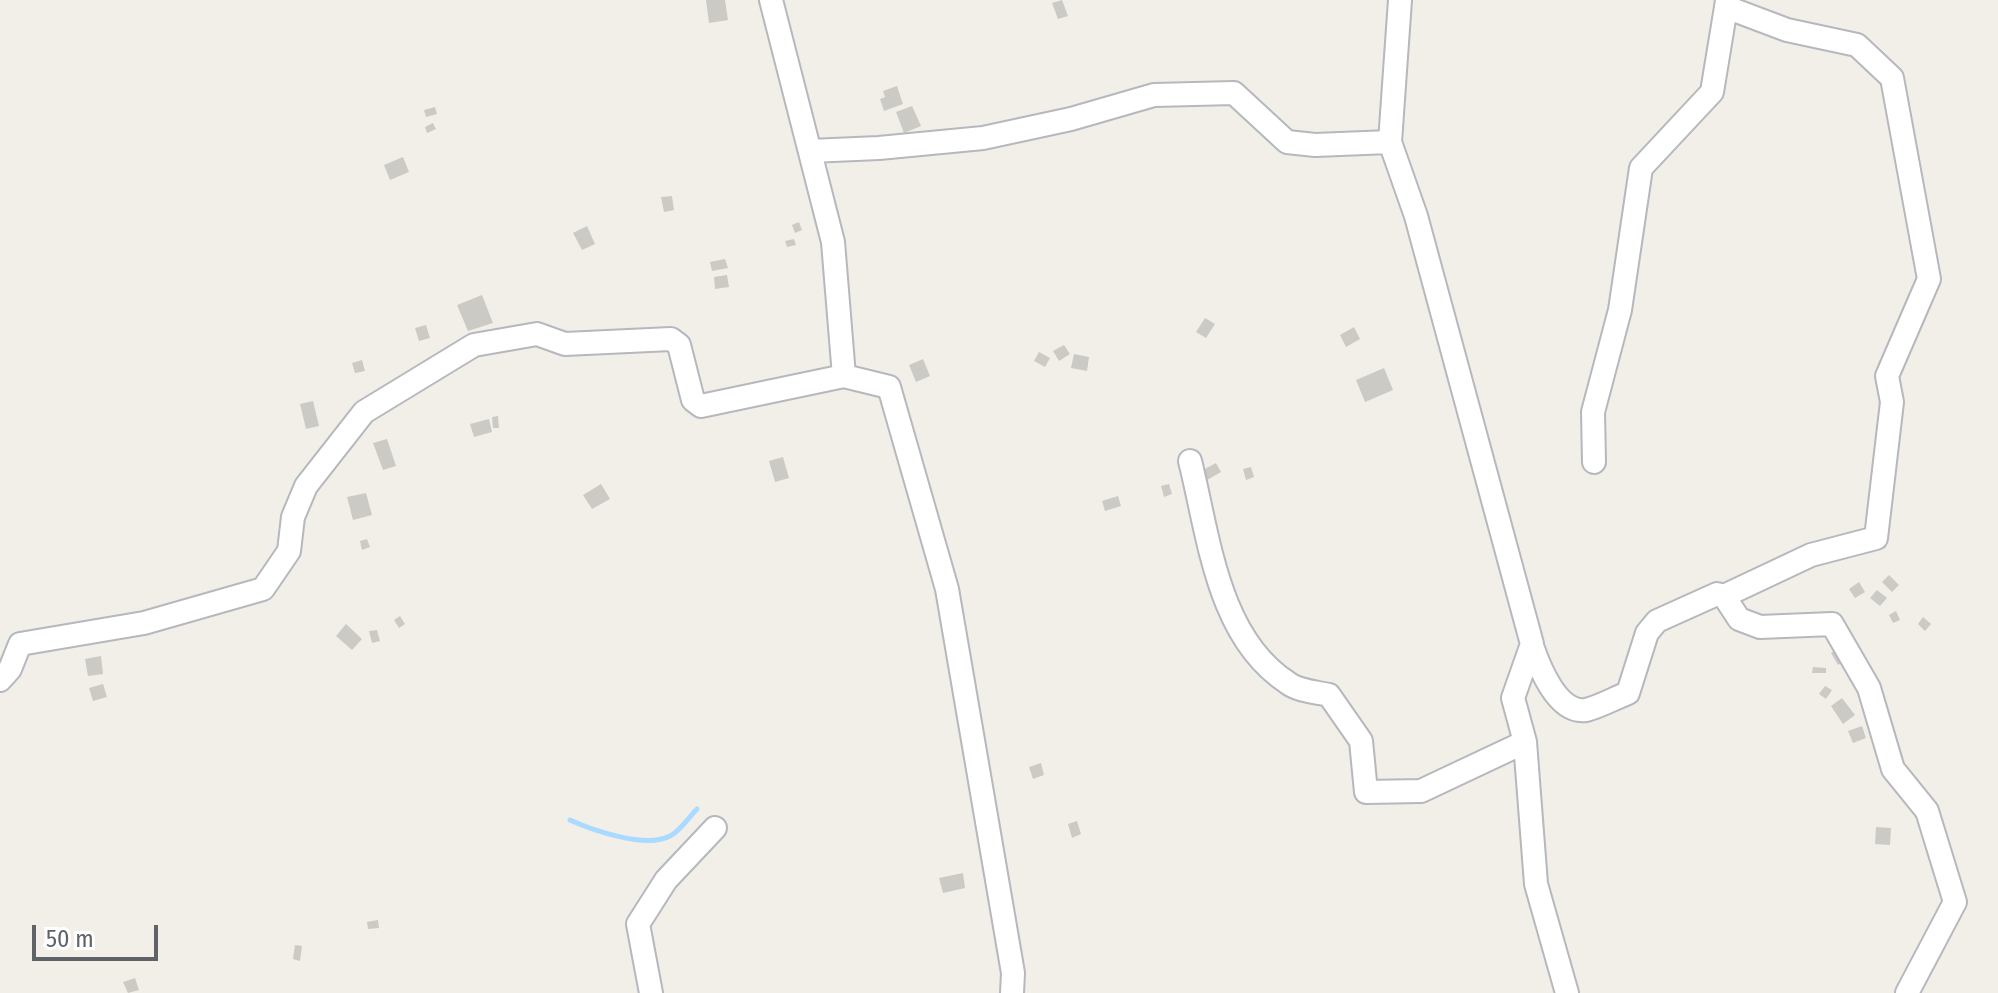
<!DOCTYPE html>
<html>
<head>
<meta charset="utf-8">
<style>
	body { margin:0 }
	#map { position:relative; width:1998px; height:993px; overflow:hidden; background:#f1efe8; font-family:"Fira Sans Condensed",sans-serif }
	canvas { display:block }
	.scale { position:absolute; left:32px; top:925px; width:126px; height:36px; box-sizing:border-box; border:4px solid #5f6368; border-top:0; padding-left:10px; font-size:24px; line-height:28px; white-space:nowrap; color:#5f6368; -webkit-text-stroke:6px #fff; paint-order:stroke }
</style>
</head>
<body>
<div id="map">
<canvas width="1998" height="993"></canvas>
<div class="scale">50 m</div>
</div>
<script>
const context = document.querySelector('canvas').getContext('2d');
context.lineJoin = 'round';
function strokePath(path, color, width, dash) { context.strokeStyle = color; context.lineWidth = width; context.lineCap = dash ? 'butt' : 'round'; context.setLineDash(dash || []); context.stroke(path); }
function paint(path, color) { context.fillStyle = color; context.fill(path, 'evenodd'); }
strokePath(new Path2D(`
	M570,820C592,830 646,849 670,836C680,831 689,817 697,809`), '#aadaff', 5);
paint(new Path2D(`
	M706,0H725L728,20L709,23Z
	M1062,0L1068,16L1058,19L1052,3Z
	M897,86L903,104L884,111L880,99L885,97L883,91Z
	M912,106L921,126L904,133L896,112Z
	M435,107L437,114L426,117L424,110Z
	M433,123L436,129L427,133L425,127Z
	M403,157L409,172L390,180L384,165Z
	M672,196L674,210L664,212L661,197Z
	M799,222L802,230L795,233L792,225Z
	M587,226L595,244L582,250L573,233Z
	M794,239L796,245L787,247L785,241Z
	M725,259L728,268L712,271L710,262Z
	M727,275L729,287L715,289L714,277Z
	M482,295L493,323L468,331L457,305Z
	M1205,318L1215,324L1206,338L1196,332Z
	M426,325L430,338L419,341L415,328Z
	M1354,327L1360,339L1346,347L1340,335Z
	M1064,345L1070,354L1059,361L1053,351Z
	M1039,352L1050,358L1045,367L1034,361Z
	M1074,354L1089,357L1087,371L1071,368Z
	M923,359L930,376L916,382L909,365Z
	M362,360L365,371L355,373L352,363Z
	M1384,368L1393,390L1365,402L1356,380Z
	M313,401L319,426L306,429L300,404Z
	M498,416L499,428H493L492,417Z
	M489,419L492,432L474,437L470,424Z
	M387,439L396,466L383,470L373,443Z
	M783,457L789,478L775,482L769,461Z
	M1216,463L1221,472L1207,480L1201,471Z
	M1251,467L1254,477L1246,480L1243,469Z
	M601,484L610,499L592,509L583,495Z
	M1169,484L1172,494L1164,497L1161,486Z
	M366,493L372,515L353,520L347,497Z
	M1118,496L1121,506L1105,511L1102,501Z
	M367,539L370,547L362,550L360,541Z
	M1889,575L1899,585L1892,592L1882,582Z
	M1859,582L1865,592L1855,598L1849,589Z
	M1877,590L1887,598L1880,606L1870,598Z
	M1896,611L1900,620L1893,623L1889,615Z
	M400,616L405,624L399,628L394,620Z
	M1923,617L1931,624L1925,631L1918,624Z
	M346,624L362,639L352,650L336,636Z
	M377,630L380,641L372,643L369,631Z
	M1838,648L1846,659L1838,665L1831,653Z
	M101,656L103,674L88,676L85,659Z
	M1813,667L1826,668V673H1812Z
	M103,684L107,697L93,701L89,688Z
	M1825,686L1832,690L1826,699L1819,694Z
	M1842,698L1855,715L1843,724L1831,706Z
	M1862,726L1866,738L1853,743L1848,731Z
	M1041,763L1044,775L1033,779L1029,767Z
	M1077,821L1081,834L1072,838L1068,824Z
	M1876,827L1891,828L1890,845L1875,844Z
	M963,873L965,888L943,893L939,878Z
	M378,920L379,928L368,929L367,922Z
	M295,945L302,946L300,961L293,959Z
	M135,978L139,990L128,993L123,982Z`), '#cccac5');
const minor = new Path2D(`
	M771,0L833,242L844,376
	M1400,0L1390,142L1416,216L1532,644L1513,698L1525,742L1536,884L1567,993
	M810,151L879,148L983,138L1071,119L1154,95L1234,93L1287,142L1315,145L1390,142
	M1190,461C1209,536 1217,637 1288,683C1298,691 1316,692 1329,695L1361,741L1366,792L1421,791L1525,742
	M1594,462L1593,412L1620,310L1641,168L1712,92L1726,7
	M1724,596L1811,555L1876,538L1892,402L1887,376L1929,279L1892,78L1857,45L1787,30L1726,7L1727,0
	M1532,646C1539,666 1557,714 1586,710C1599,707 1615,698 1628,693L1647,633L1657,621L1717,594L1724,596L1739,619L1760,627L1832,624L1869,688L1893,769L1927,811L1955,902L1907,993
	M0,680L10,669L20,644L144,623L263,589L289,551L293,517L306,486L364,412L474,345L537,334L565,344L671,339L679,345L693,400L701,406L844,376L889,387L947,589L1013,973L1012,993
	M651,993L638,924L666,880L715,828`);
strokePath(minor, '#b5b8bc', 26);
strokePath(minor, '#fff', 22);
</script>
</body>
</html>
